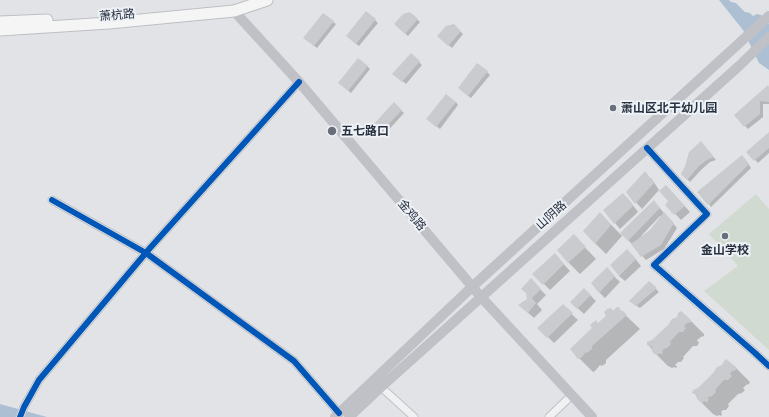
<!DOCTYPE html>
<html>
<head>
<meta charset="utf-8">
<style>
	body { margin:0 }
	canvas { display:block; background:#e1e3e6 }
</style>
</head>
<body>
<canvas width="769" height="417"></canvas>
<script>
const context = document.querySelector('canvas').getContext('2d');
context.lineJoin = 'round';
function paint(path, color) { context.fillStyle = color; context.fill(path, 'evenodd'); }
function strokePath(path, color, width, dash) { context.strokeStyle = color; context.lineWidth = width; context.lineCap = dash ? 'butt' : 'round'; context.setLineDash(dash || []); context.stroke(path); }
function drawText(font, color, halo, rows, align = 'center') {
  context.font = font + ' Commissioner,"Noto Sans SC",sans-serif'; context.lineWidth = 4; context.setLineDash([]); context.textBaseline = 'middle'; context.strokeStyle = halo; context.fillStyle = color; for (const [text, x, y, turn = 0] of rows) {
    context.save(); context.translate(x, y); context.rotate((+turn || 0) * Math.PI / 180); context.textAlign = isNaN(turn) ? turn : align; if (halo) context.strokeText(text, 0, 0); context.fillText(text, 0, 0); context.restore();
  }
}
paint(new Path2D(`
	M756,194L769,209V350L704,291L738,266L709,234Z`), '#d1dad1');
paint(new Path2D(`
	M719,0H729L731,2L736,3L745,12L750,13L753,16L757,14L761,15L769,24V70L759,63L743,30Z
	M0,404L47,417H0Z`), '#adc0d3');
paint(new Path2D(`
	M410,13L420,22L408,36L395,24Z
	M375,20L378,23L359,46L350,39Z
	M333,22L336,24L317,48L308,41Z
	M453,25L463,34L452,48L438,36Z
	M411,54L422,65L406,84L396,76Z
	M367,66L370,69L351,93L342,85Z
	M487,72L490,75L471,98L462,91Z
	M769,88V104H763V117L748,129L735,115Z
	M456,102L458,105L440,129L430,121Z
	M394,104L404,113L384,135L373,126Z
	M769,133V153L758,163L748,152Z
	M703,145L716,160L710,162L702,169L690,182L682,174Z
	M745,159L751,168L711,207L709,204Z
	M651,178L659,190L642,209L627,192Z
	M672,192L690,212L681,220L667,205Z
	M623,194L629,200L638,212L620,229L615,223Z
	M657,205L677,228L664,249L646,260L632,244L621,233ZM660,216L662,217L650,231L641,237V236Z
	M600,213L622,236L606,254L595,243Z
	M574,236L596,259L580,274L569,263L559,250Z
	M633,256L641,266L625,281L619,276Z
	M560,260L570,271L550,290L534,274Z
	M613,275L620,282L605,298L599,292Z
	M531,280L546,295L537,304L542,310L534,318L519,305L528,299Z
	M649,282L659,292L640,308L633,303Z
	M584,289L596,301L584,314L571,302Z
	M563,306L578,320L554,343L539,328Z
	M618,308L640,329L606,360V363L602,366L600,365L595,371L593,372L579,358L598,324L608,316L611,309L613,311Z
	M690,320L704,334V336L701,337L697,340L699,343L697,346H693L683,357L684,358L681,362H678L675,365L677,366L676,368L674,367L672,368L668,366L654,352L652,349L648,345Z
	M736,368L750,382L749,384L746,385L743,388L745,390L742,393L738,394L728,404L729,406L726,410H723L721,412L722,414L721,416L719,415L717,416L713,414L699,400L698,397L693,392Z`), '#0003');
paint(new Path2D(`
	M366,11L376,19L356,44L346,36Z
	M410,12L418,19L405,34L394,24L403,14Z
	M323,13L334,21L314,46L303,38Z
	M454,24L461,31L448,46L437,36L446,26Z
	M411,53L420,61L402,82L392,74Z
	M358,58L368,66L348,91L338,83Z
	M477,63L488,71L468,96L458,88Z
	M768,85L769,87V102L760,101V114L744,127L734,115Z
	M446,94L456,102L436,127L426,119Z
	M394,102L402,110L380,133L372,126Z
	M769,132V148L754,161L746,152Z
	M701,141L714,157L707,160L699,166L687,180L681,174L685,166L689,152Z
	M742,155L749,164L708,205L697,192Z
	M645,171L654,183L635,204L626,192Z
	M666,185L685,206L674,215L665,205L668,201L659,191Z
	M623,193L633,206L614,224L603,210Z
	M654,200L660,208L628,241L620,233Z
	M600,212L611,225L595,244L583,231Z
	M664,212L674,223L661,245L641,257L631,244L650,230Z
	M574,234L586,247L568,263L557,250Z
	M627,249L636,259L619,276L610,265Z
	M555,253L564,264L543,285L532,274Z
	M607,267L615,276L599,293L591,283Z
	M531,278L541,289L532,298L536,303L528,313L518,305L527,299L526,293L521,289Z
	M649,281L657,288L636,306L629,301Z
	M584,288L591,295L577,309L570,302Z
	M563,304L573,313L547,338L537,328Z
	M617,307H619L621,311H623L627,315L592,346V349L587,353L586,352L581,358L578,359L570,349L592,328L590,325L596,320L598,323L606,316L604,312L607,309L611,308L613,311Z
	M681,311L691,320V322L687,323L684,326L686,328L683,332H679L670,342L671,344L667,348L664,349L662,350L663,351L662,355L660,353L657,355L653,353L651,349L653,347L647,345V342L652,340L668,325L672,319L677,317L678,313Z
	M726,359L736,367V370L732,371L730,374L732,376L728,380H724L715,390L716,392L712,396L709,397L707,398L709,399L707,403L705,401L702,403L698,400L696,397L698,395L692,393L693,390L698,388L713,373L717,367L722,365L724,361Z`), '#c9cbce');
const street = new Path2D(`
	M647,148L707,214L654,265L755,353L769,366
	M52,200L146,253L250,329L294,361L339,413
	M381,387L414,417
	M20,417L24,407L39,380L150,248L299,82
	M549,417L571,396`);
const primary = new Path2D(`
	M0,22L47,20
	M0,30L109,23L234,11L267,0`);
strokePath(street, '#bfc1c4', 9);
strokePath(primary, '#bdc0c4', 13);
strokePath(street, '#f0f1f3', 7);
strokePath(new Path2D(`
	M234,11L299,82L481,297L592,417
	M335,417L472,287L769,16
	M349,417L381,387L739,66L769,37`), '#bfc1c6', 10);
strokePath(primary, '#f5f5f6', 11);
strokePath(new Path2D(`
	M647,148L707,214L654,265L755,353L769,366
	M52,200L146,253L250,329L294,361L339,413
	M20,417L24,407L39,380L150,248L299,82`), '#0057b8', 6);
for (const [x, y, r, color] of [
	[613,108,4,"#686f7a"],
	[332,131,5,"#686f7a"],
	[725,236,4,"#686f7a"]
]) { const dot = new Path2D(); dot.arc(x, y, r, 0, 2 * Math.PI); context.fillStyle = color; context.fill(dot); strokePath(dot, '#eef1f6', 1.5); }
drawText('12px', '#273140', '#eef1f6', [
	["萧杭路",117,15,-5],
	["金鸡路",412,215,50],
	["山阴路",551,215,-42]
]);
drawText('bold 12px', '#273140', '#eef1f6', [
	["萧山区北干幼儿园",621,108],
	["五七路口",341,131],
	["金山学校",725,250,"center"]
], 'left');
</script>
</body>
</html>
